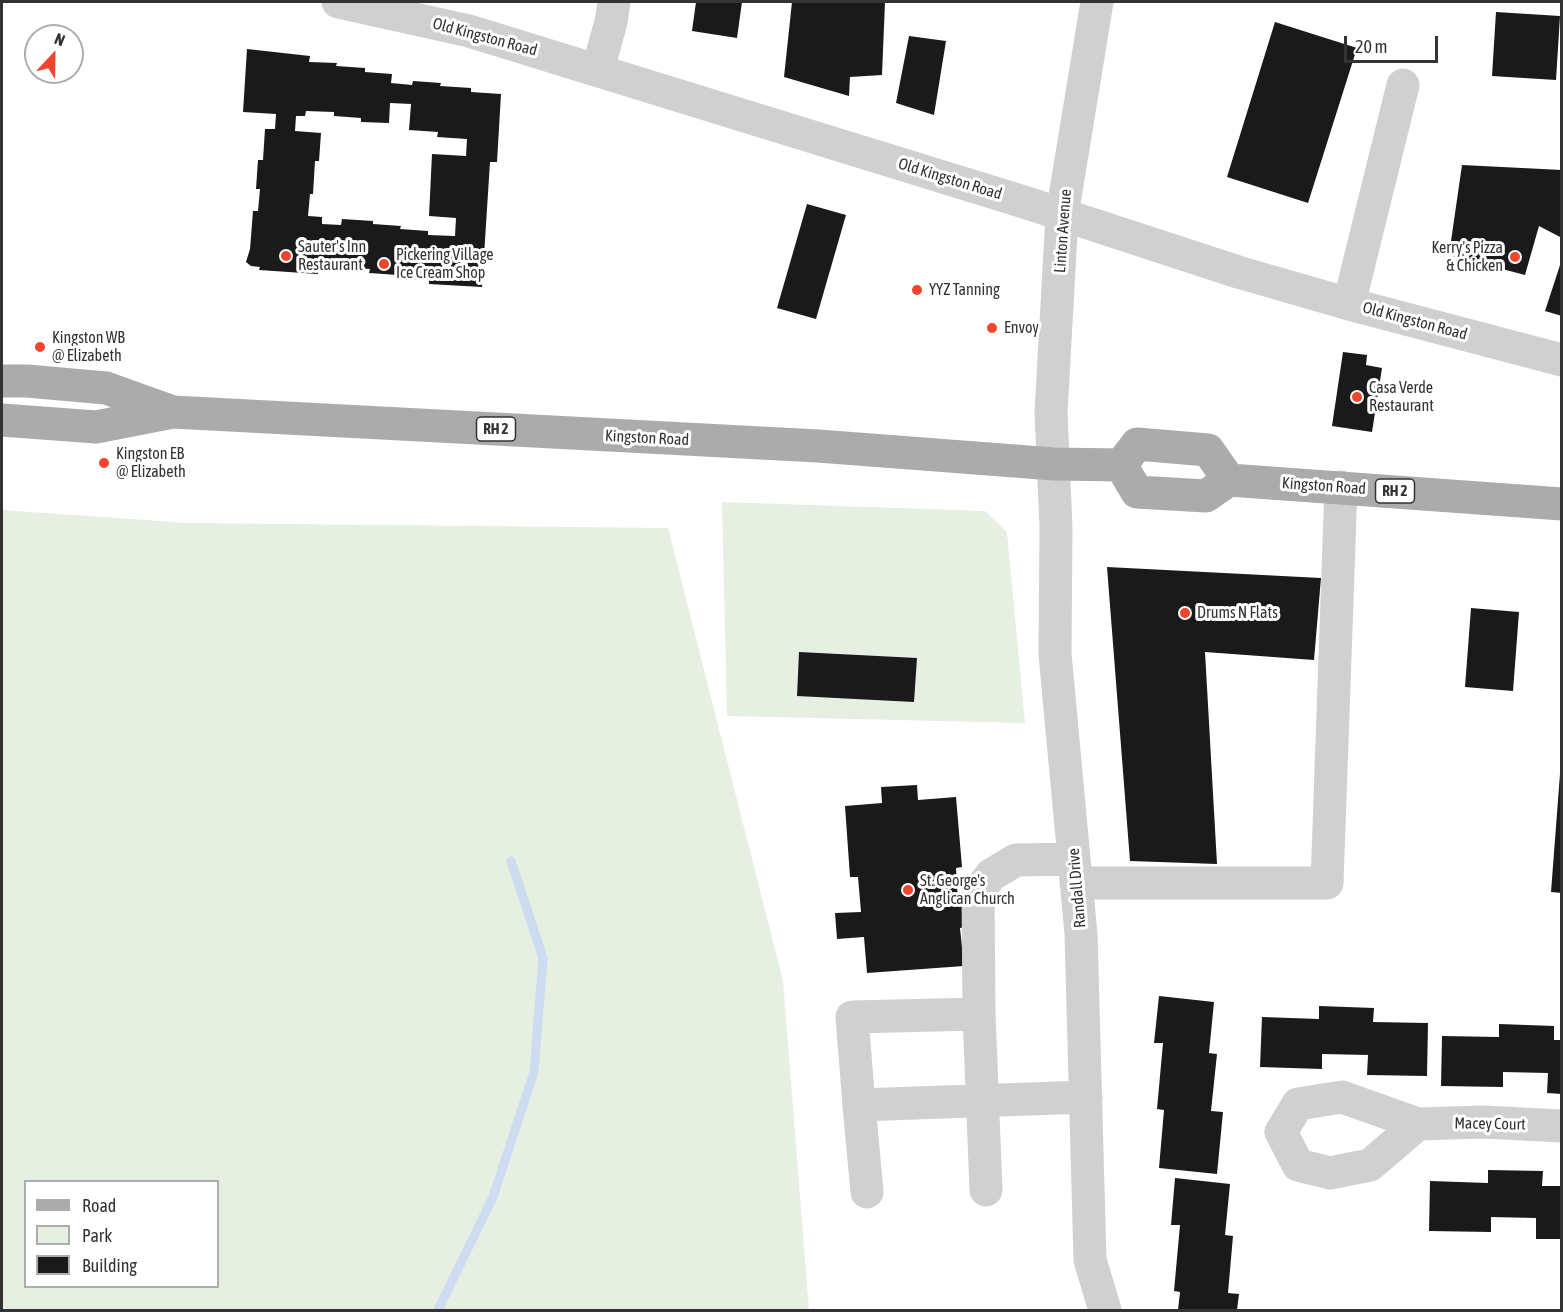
<!DOCTYPE html>
<html>
<head>
<meta charset="utf-8">
<style>
	body { margin:0 }
	#map { position:relative; width:1563px; height:1312px; overflow:hidden; background:#fff; font-family:"Asap Condensed",sans-serif }
	canvas { display:block }
	.frame { position:absolute; inset:0; border:3px solid #333; pointer-events:none }
	.legend { position:absolute; left:24px; top:1180px; width:195px; height:108px; box-sizing:border-box; background:#fff; border:2px solid #adadad; margin:0; padding:8px 10px; list-style:none; font-size:18px; color:#333 }
	.legend li { display:flex; align-items:center; gap:12px; height:30px }
	.legend b { width:30px; border:2px solid #adadad }
	.north { position:absolute; left:24px; top:24px; width:60px; height:60px; box-sizing:border-box; background:#fff; border:2px solid #adadad; border-radius:50%; rotate:22deg; font-size:16px; font-weight:700; line-height:24px; text-align:center; color:#333 }
	.north::after { content:''; display:block; margin:auto; width:21px; height:27px; background:#f0442e; clip-path:polygon(50% 0,100% 100%,50% 72%,0 100%) }
	.scale { position:absolute; left:1344px; top:36px; width:94px; height:27px; box-sizing:border-box; border:3px solid #333; border-top:0; padding-left:8px; font-size:18px; line-height:21px; white-space:nowrap; color:#333; -webkit-text-stroke:4px #fff; paint-order:stroke }
</style>
</head>
<body>
<div id="map">
<canvas width="1563" height="1312"></canvas>
<div class="frame"></div>
<ul class="legend">
<li><b style="height:8px;background:#ababab"></b>Road</li>
<li><b style="height:16px;background:#e6efe1"></b>Park</li>
<li><b style="height:16px;background:#1a1a1a"></b>Building</li>
</ul>
<div class="north">N</div>
<div class="scale">20 m</div>
</div>
<script>
const context = document.querySelector('canvas').getContext('2d');
context.lineJoin = 'round';
function paint(path, color) { context.fillStyle = color; context.fill(path, 'evenodd'); }
function strokePath(path, color, width, dash) { context.strokeStyle = color; context.lineWidth = width; context.lineCap = dash ? 'butt' : 'round'; context.setLineDash(dash || []); context.stroke(path); }
function drawText(font, color, halo, rows, align = 'center') {
  context.font = font + ' "Asap Condensed",sans-serif'; context.lineWidth = 6; context.setLineDash([]); context.textBaseline = 'middle'; context.strokeStyle = halo; context.fillStyle = color; for (const [text, x, y, turn = 0] of rows) {
    context.save(); context.translate(x, y); context.rotate((+turn || 0) * Math.PI / 180); context.textAlign = isNaN(turn) ? turn : align; if (halo) context.strokeText(text, 0, 0); context.fillText(text, 0, 0); context.restore();
  }
}
paint(new Path2D(`
	M722,502L985,511L1007,532L1025,723L727,716Z
	M2,510L188,523L668,528L783,981L809,1310H2ZM26,1182H218V1286H26Z`), '#e6efe1');
strokePath(new Path2D(`
	M438,1310L493,1197L534,1072L543,958L511,861`), '#cddcf0', 9);
paint(new Path2D(`
	M696,2H742L737,38L692,31Z
	M792,2H885L882,75L850,77L849,96L784,77Z
	M1496,12L1560,16L1556,80L1492,76Z
	M1275,22L1357,48L1308,203L1227,177Z
	M909,36L946,41L934,115L896,103Z
	M247,49L310,56L309,62L337,63L336,66L365,68V72L392,74L391,83L412,85L413,81L441,83L440,86L471,88V92L501,94L497,162H490L482,287L429,284V280L398,278V275L369,273L370,269L339,267V262L319,261L318,274L259,270L260,267L251,266L246,262L250,249L253,211H258L260,189H256L258,160H263L265,129H275L276,114L243,112ZM390,103L411,104L409,130L438,132L437,137L467,139L466,156L432,154L429,216L456,218L455,236L428,235V231L400,229L401,226L373,224V221L342,219L341,225L322,224V217L308,216L310,194H313L315,161H319L321,133L295,131L296,116H305L306,111L334,112V116L361,118V122L389,123Z
	M1462,165L1562,170V238L1539,226L1525,275L1449,255Z
	M807,204L846,215L816,319L777,308Z
	M1562,259V316L1545,311Z
	M1343,352L1367,355L1366,365L1382,368L1372,432L1332,426Z
	M1107,567L1321,578L1314,660L1205,652L1217,864L1130,861Z
	M1471,608L1519,612L1513,691L1465,687Z
	M799,652L917,658L914,702L797,696Z
	M1560,774H1562V893L1551,892Z
	M917,785L918,800L956,797L962,867L956,868L958,903H966L968,927L960,928L964,966L867,973L864,937L837,939L835,913L861,912L858,877H850L845,806L882,803L881,787Z
	M1159,996L1214,1002L1209,1053L1217,1054L1211,1111L1223,1112L1217,1174L1159,1168L1164,1110L1157,1109L1163,1043H1154Z
	M1319,1006L1374,1008L1373,1022L1428,1023L1427,1076L1367,1075L1368,1055L1322,1054V1069L1260,1067L1262,1017L1319,1019Z
	M1499,1024L1554,1026V1040H1562V1094L1547,1093L1548,1073L1503,1072V1087L1441,1086L1442,1036L1499,1037Z
	M1488,1170L1543,1171L1542,1186H1562V1239H1536V1218L1491,1217V1232L1429,1231L1430,1181L1488,1183Z
	M1175,1178L1230,1184L1225,1235L1233,1236L1228,1293L1239,1294L1237,1310H1178L1180,1292L1174,1291L1180,1225H1171Z`), '#1a1a1a');
strokePath(new Path2D(`
	M338,2L469,31L1024,202L1238,272L1349,304L1562,360
	M1097,2L1062,215L1051,413L1056,527L1055,654L1081,934L1090,1260L1105,1310
	M598,69L611,22L614,2
	M1349,304L1403,85
	M1074,859L1016,860L991,875L978,892L979,1014L852,1017L859,1105L1086,1097
	M1076,883H1327L1341,487
	M979,1014L986,1190
	M859,1105L867,1192
	M1418,1124L1370,1165L1330,1173L1298,1165L1281,1132L1298,1104L1342,1097L1418,1124L1483,1122L1562,1126`), '#d0d0d0', 33);
strokePath(new Path2D(`
	M2,381H27L106,388L173,412
	M2,420L96,427L173,412L818,446L1054,464L1121,465
	M1121,465L1137,444L1208,450L1229,480
	M1121,465L1137,492L1206,496L1229,480
	M1229,480L1562,504`), '#ababab', 33);
for (const [x, y, r, color] of [
	[286,256,6,"#f0442e"],
	[1515,257,6,"#f0442e"],
	[384,264,6,"#f0442e"],
	[917,290,6,"#f0442e"],
	[992,328,6,"#f0442e"],
	[40,347,6,"#f0442e"],
	[1357,397,6,"#f0442e"],
	[104,463,6,"#f0442e"],
	[1185,613,6,"#f0442e"],
	[908,890,6,"#f0442e"]
]) { const dot = new Path2D(); dot.arc(x, y, r, 0, 2 * Math.PI); context.fillStyle = color; context.fill(dot); strokePath(dot, '#fff', 2); }
for (const [x, y, w] of [
	[496,429,39],
	[1395,491,39]
]) { const box = new Path2D(); box.roundRect(x - w / 2, y - 12, w, 24, 4.5); context.fillStyle = '#fff'; context.fill(box); strokePath(box, '#333', 1.5); }
drawText('bold 15px', '#333', null, [
	["RH 2",496,429],
	["RH 2",1395,491]
]);
drawText('16px', '#333', '#fff', [
	["Old Kingston Road",485,37,15],
	["Old Kingston Road",950,179,17],
	["Linton Avenue",1063,231,-86],
	["Old Kingston Road",1415,321,15],
	["Kingston Road",647,438,3],
	["Kingston Road",1324,486,4],
	["Randall Drive",1077,888,-95],
	["Macey Court",1490,1124,1]
]);
drawText('16px', '#333', '#fff', [
	["Sauter's Inn",298,247],
	["Restaurant",298,265],
	["Kerry's Pizza",1503,248,"right"],
	["& Chicken",1503,266,"right"],
	["Pickering Village",396,255],
	["Ice Cream Shop",396,273],
	["YYZ Tanning",929,290],
	["Envoy",1004,328],
	["Kingston WB",52,338],
	["@ Elizabeth",52,356],
	["Casa Verde",1369,388],
	["Restaurant",1369,406],
	["Kingston EB",116,454],
	["@ Elizabeth",116,472],
	["Drums N Flats",1197,613],
	["St. George's",920,881],
	["Anglican Church",920,899]
], 'left');
</script>
</body>
</html>
